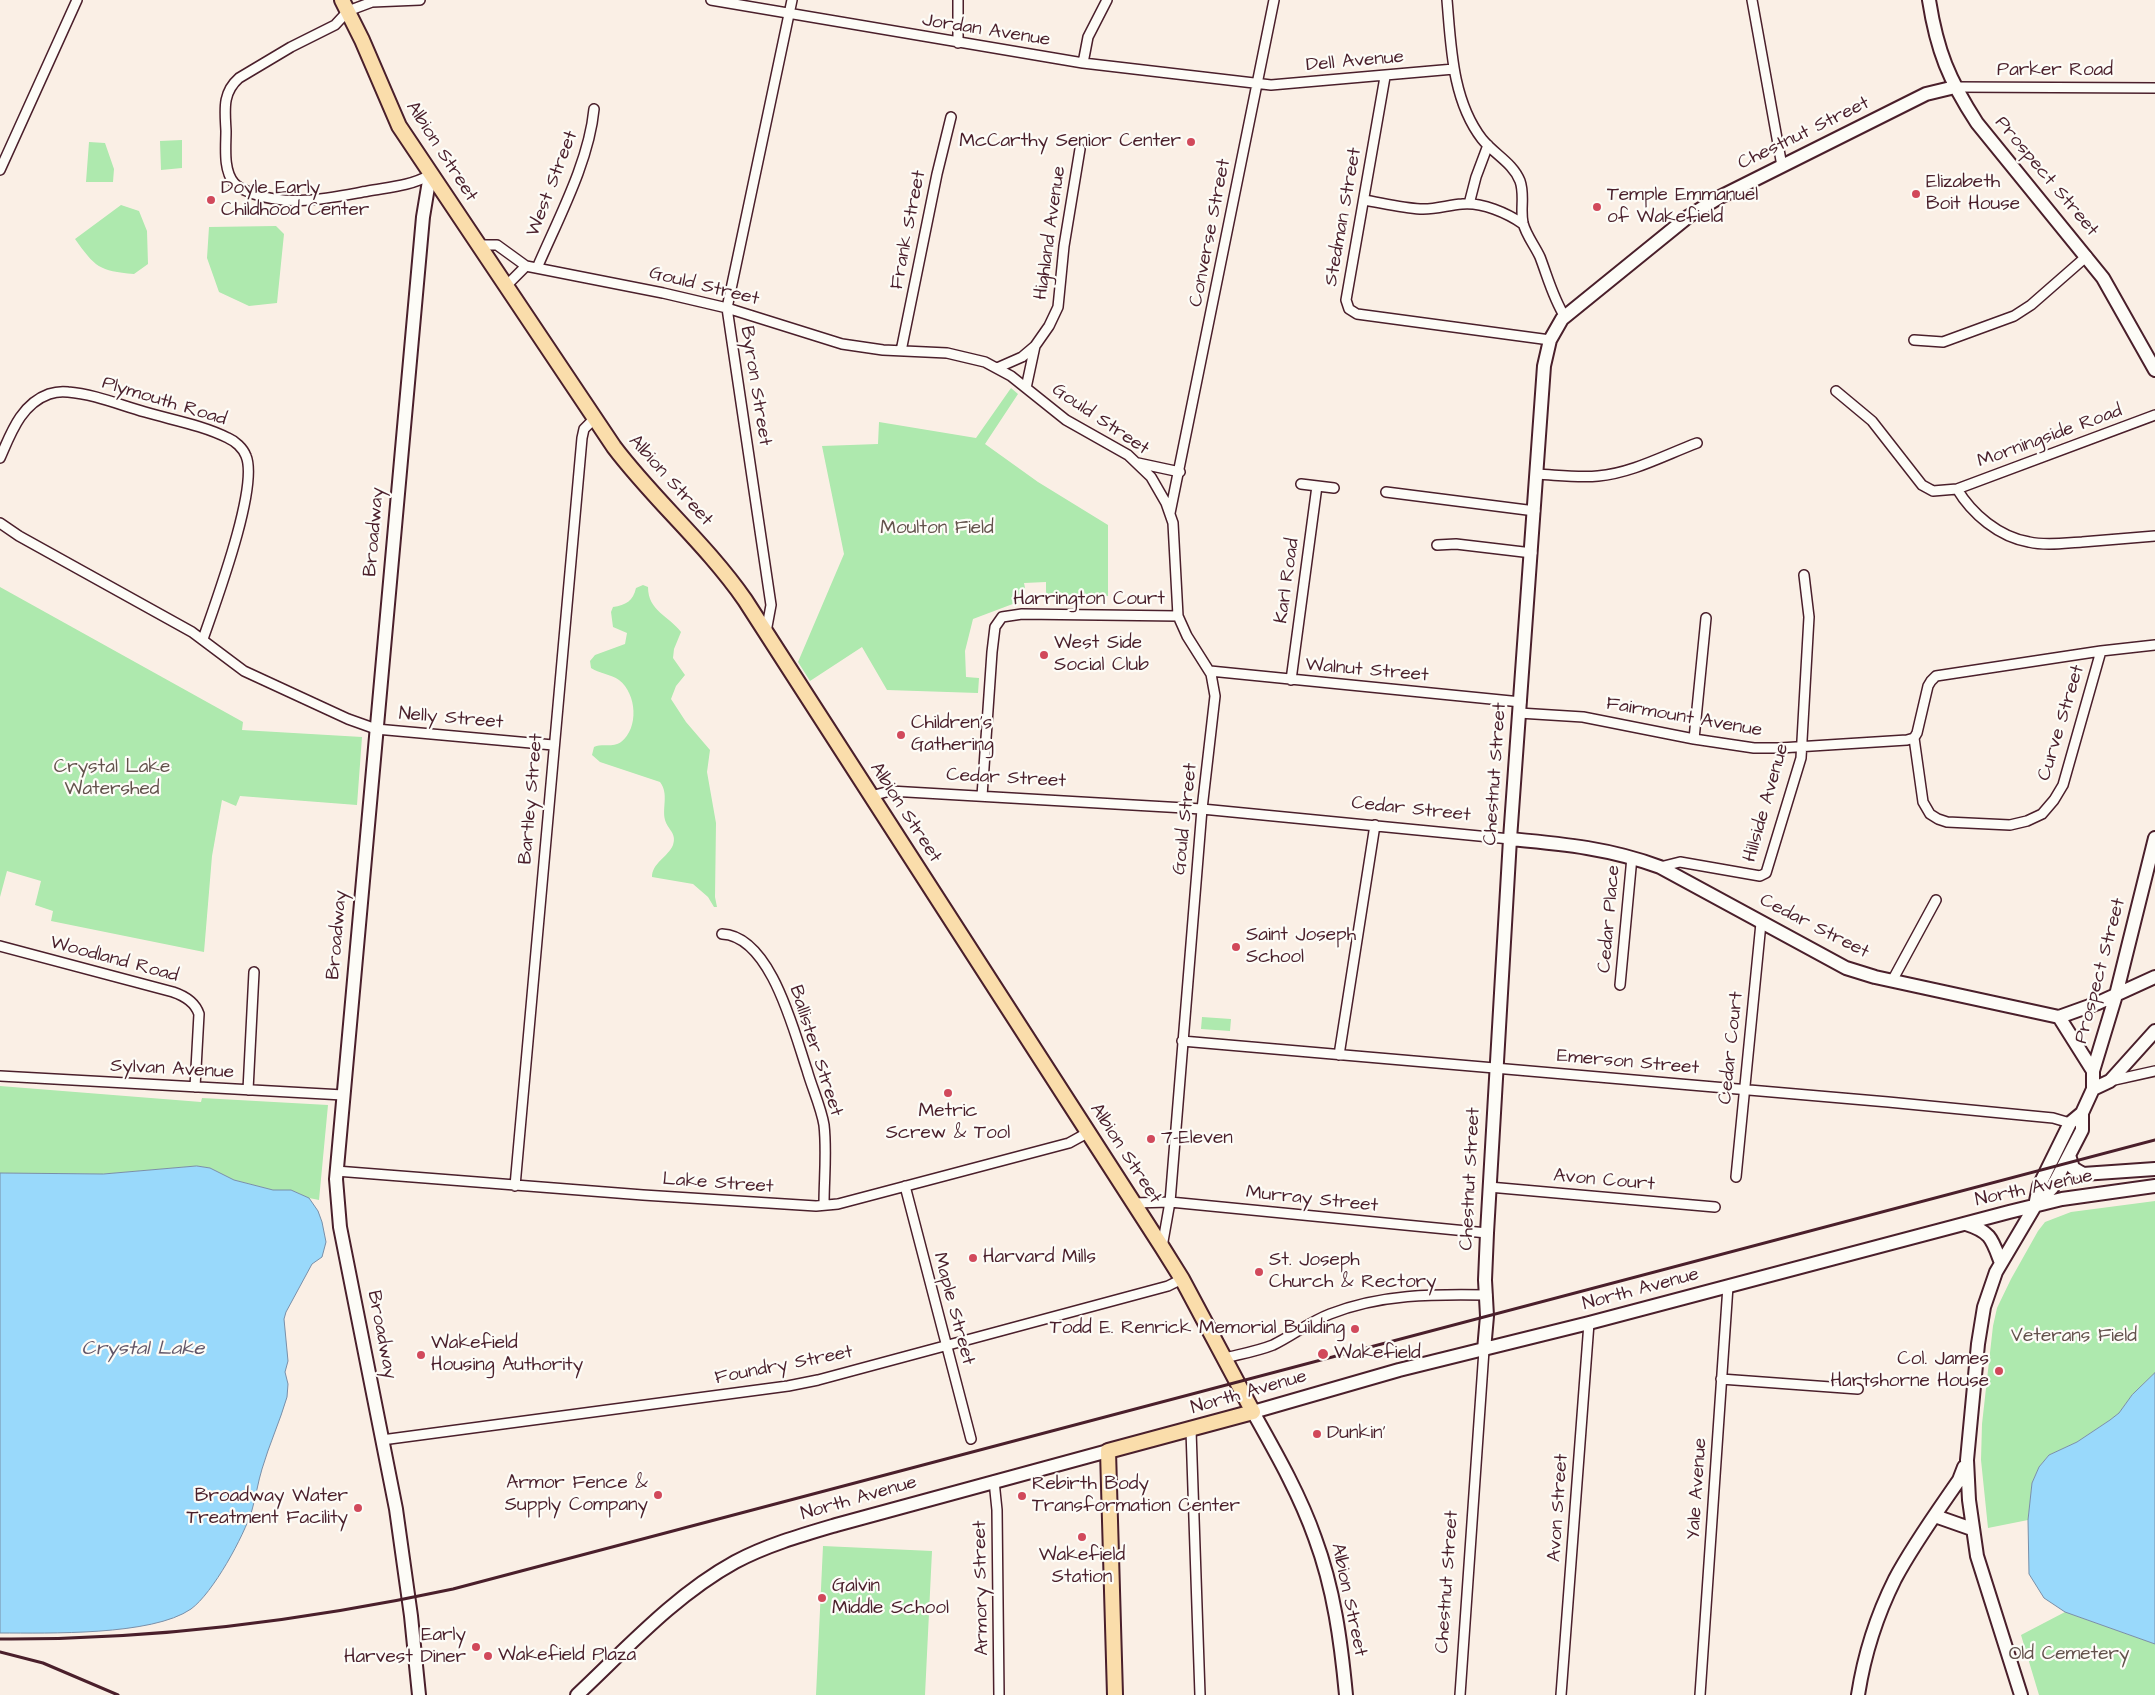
<!DOCTYPE html>
<html>
<head>
<meta charset="utf-8">
<style>
	body { margin:0 }
	canvas { display:block; background:#faefe5 }
</style>
</head>
<body>
<canvas width="2155" height="1695"></canvas>
<script>
const context = document.querySelector('canvas').getContext('2d');
context.lineJoin = 'round';
function paint(path, color) { context.fillStyle = color; context.fill(path, 'evenodd'); }
function strokePath(path, color, width, dash) { context.strokeStyle = color; context.lineWidth = width; context.lineCap = dash ? 'butt' : 'round'; context.setLineDash(dash || []); context.stroke(path); }
function drawText(font, color, halo, rows, align = 'center') {
  context.font = font + ' "Architects Daughter",sans-serif'; context.lineWidth = 4.5; context.setLineDash([]); context.textBaseline = 'middle'; context.strokeStyle = halo; context.fillStyle = color; for (const [text, x, y, turn = 0] of rows) {
    context.save(); context.translate(x, y); context.rotate((+turn || 0) * Math.PI / 180); context.textAlign = isNaN(turn) ? turn : align; if (halo) context.strokeText(text, 0, 0); context.fillText(text, 0, 0); context.restore();
  }
}
paint(new Path2D(`
	M182,140V168L161,170L160,141Z
	M89,142L105,143L114,169L113,182H86Z
	M121,205L139,211L147,231L148,264L134,274C99,271 95,267 75,239Z
	M276,226L284,234L277,303L249,306L219,292L207,258L209,227Z
	M1011,388L1018,394L985,444L1038,482L1108,525V596L1046,597V582L1024,583L1025,588L1018,602L973,619L965,651L966,677L979,678L978,693L887,690L862,647L810,681L798,662L844,554L822,446L878,444L879,422L976,438Z
	M643,585L648,587C648,611 669,616 681,632L674,649L673,658L685,675L676,686L671,699L686,722L710,750L707,772L716,823L715,897L717,907H714L708,897L693,884L652,877C652,863 668,857 673,845C677,833 668,830 665,820C662,807 669,794 660,782L600,762L592,755L594,747C602,743 613,748 621,742C639,728 637,694 619,680C611,674 600,674 591,668L590,661L595,655L625,644L627,633L613,627L611,612L613,607C626,605 633,601 636,588Z
	M0,587L243,722L242,730L362,737L357,805L240,796L236,806L222,800L212,856L204,952L51,921L53,911L35,905L41,881L7,871L0,897Z
	M1202,1017L1231,1019L1230,1031L1201,1029Z
	M0,1086L201,1102L202,1098L328,1105L319,1200L309,1198L291,1190H273L234,1180L210,1168L197,1166L103,1174L0,1173Z
	M2155,1201V1373L2132,1395L2119,1413L2110,1420L2077,1442L2049,1455L2039,1467L2032,1483L2028,1520L1988,1528L1981,1460L1982,1424L1993,1326L1997,1308L2011,1279L2038,1231L2045,1222L2071,1212Z
	M823,1546L932,1551L925,1695H816Z
	M2065,1612L2155,1644V1695H2039L2021,1635Z`), '#aee9ae');
const water = new Path2D(`
	M197,1166L210,1168L234,1180L273,1190H291L309,1198L318,1211L322,1222L326,1242L322,1257L312,1264L286,1312L284,1319L288,1361L285,1372L288,1384L287,1397C280,1421 269,1445 262,1469C258,1482 256,1496 252,1510C244,1536 213,1593 191,1609C152,1636 48,1633 0,1633V1173L103,1174Z
	M2155,1373V1644L2065,1612L2044,1598L2029,1574L2028,1520L2032,1483L2039,1467L2049,1455L2077,1442L2110,1420L2119,1413L2132,1395Z`);
paint(water, '#99d9fb');
strokePath(water, '#798fa8', 1);
const street = new Path2D(`
	M420,0L372,2L348,11L335,25L291,47L239,78C222,93 225,110 226,131C226,147 223,170 234,183C239,189 247,191 254,194C292,207 329,198 368,191C390,187 410,186 430,175
	M711,0L1083,63L1271,85L1454,69
	M1447,0C1451,46 1452,100 1482,139C1494,154 1513,163 1520,181C1525,195 1520,209 1523,223C1526,235 1535,246 1540,257C1548,278 1553,298 1565,317
	M1752,0L1782,166
	M958,43V0
	M1083,63L1088,37L1107,0
	M1385,77L1346,300L1349,309L1357,314L1550,340
	M1955,87L2155,88
	M0,170L77,0
	M1364,200C1382,203 1402,208 1420,209C1435,210 1448,205 1462,204C1482,202 1507,213 1523,224
	M1469,204L1476,177L1488,145
	M479,245H497L526,266L663,293L727,308L842,344L883,350L947,353L985,362L1011,376L1066,420L1128,455L1151,477L1166,503L1173,523L1178,616L1187,636L1211,674L1215,696L1202,809L1170,1202L1162,1247
	M537,268C558,219 589,162 594,109
	M506,286L526,266
	M1914,340L1943,342L2014,316L2031,305L2087,256
	M901,351L937,174L951,117
	M997,368L1022,357L1035,346
	M1026,388L1035,346L1049,326L1058,307L1064,246L1080,149
	M1836,391L1872,421L1922,485L1933,491L1957,489L2155,415
	M0,458C11,433 21,404 49,394C55,392 61,391 68,392C94,394 120,405 145,412C172,420 202,425 228,438C235,441 243,448 246,456C259,487 215,604 203,639
	M1138,463L1180,472
	M1537,474C1557,475 1579,478 1598,476C1632,473 1665,455 1697,443
	M1301,484L1334,488
	M1957,489C1972,514 1999,537 2029,542C2046,546 2065,543 2082,542C2106,540 2131,538 2155,536
	M1386,492L1535,511
	M1170,513L1274,0
	M0,523L19,536L192,632L244,671L348,719L376,729L553,745
	M1437,545L1456,544L1532,553
	M766,632L771,605L727,308L792,0
	M1210,671L1521,702
	M1291,680L1317,486
	M1519,713L1583,717L1694,739L1754,748H1780L1907,740L1914,738L1917,733L1928,686L1931,681L1936,676L2101,651L2155,645
	M1914,738L1923,802L1930,814L1938,819L1947,822L2010,825L2027,821L2042,814L2054,800L2063,785L2101,651
	M1694,739L1706,618
	M871,796L890,791L1202,809L1510,839
	M982,796L992,652L995,627L1002,617L1022,614L1178,616
	M1660,867L1680,862L1760,876L1766,873L1801,758L1809,617L1804,575
	M722,934C771,936 794,1032 807,1070C812,1088 821,1107 824,1125C827,1151 824,1179 824,1205
	M0,946L173,992C185,996 195,1002 199,1014L195,1087
	M1892,981L1936,900
	M1620,985L1632,857
	M1182,1041L1888,1102L2053,1118L2070,1123
	M1339,1055L1375,825
	M0,1076L343,1095
	M2110,1081L2155,1071
	M248,1090L254,972
	M336,1171L643,1195L816,1206L838,1204L1069,1143L1089,1132
	M1736,1177L1761,923
	M515,1186L582,438L584,429L594,419
	M905,1186L971,1439
	M1489,1187L1715,1207
	M1134,1203L1170,1202L1487,1233
	M1225,1358C1241,1354 1258,1351 1273,1345C1292,1336 1309,1322 1330,1314C1381,1294 1433,1294 1487,1295
	M1721,1379L1858,1389
	M1191,1430L1200,1695
	M382,1440L788,1386L818,1380L1168,1286L1182,1279
	M994,1481L997,1510L999,1695
	M1460,1695L1484,1350
	M1561,1695L1589,1323
	M1700,1695L1728,1286`);
const secondary = new Path2D(`
	M1929,0C1937,51 1949,80 1977,123L2103,278L2155,370
	M1510,839C1563,844 1609,848 1660,867L1846,968L1875,977L2059,1017L2093,1071
	M2059,1017L2098,1003L2155,977
	M2093,1089L2110,1081L2155,1031
	M2069,1155L2073,1168L2083,1174L2155,1169
	M2035,1206L2039,1186L2070,1123L2082,1113
	M1966,1224C1991,1232 1992,1239 2001,1263
	M1484,1350L1487,1316L1485,1280L1487,1233L1510,839L1544,366L1550,340L1562,319L1689,216L1720,197L1926,94L1955,87
	M1935,1516L1972,1529
	M419,1695L411,1616L396,1509L340,1227L336,1179L423,217L430,175
	M577,1695C627,1648 675,1595 735,1562C767,1545 802,1535 836,1525L1108,1451
	M1346,1695C1341,1642 1334,1589 1315,1538C1300,1495 1276,1453 1253,1412L1399,1370L1589,1323L2009,1212L2062,1199L2155,1186
	M1858,1695C1864,1656 1877,1615 1895,1579C1913,1545 1937,1512 1959,1480L1964,1467
	M2021,1695L1977,1556L1969,1500L1967,1460L1978,1344L1984,1307L1996,1272L2035,1206L2052,1188L2082,1130V1113L2093,1089V1071L2116,995L2155,838`);
const primary = new Path2D(`
	M342,0L362,40L399,126L614,447C654,500 706,544 745,600L1162,1247L1182,1279L1253,1412L1108,1451L1115,1695`);
strokePath(street, '#4a1f2b', 12);
strokePath(secondary, '#4a1f2b', 16);
strokePath(primary, '#4a1f2b', 18);
strokePath(street, '#fdfcf7', 9);
strokePath(secondary, '#fdfcf7', 12);
strokePath(primary, '#faddab', 14);
strokePath(new Path2D(`
	M0,1639C153,1640 304,1621 453,1589L2155,1140
	M0,1652L43,1663L118,1695`), '#4a1f2b', 3);
for (const [x, y, r, color] of [
	[1191,142,5,"#d1495b"],
	[1916,194,5,"#d1495b"],
	[211,200,5,"#d1495b"],
	[1597,207,5,"#d1495b"],
	[1044,655,5,"#d1495b"],
	[901,735,5,"#d1495b"],
	[1236,947,5,"#d1495b"],
	[948,1093,5,"#d1495b"],
	[1151,1139,5,"#d1495b"],
	[973,1258,5,"#d1495b"],
	[1259,1272,5,"#d1495b"],
	[1355,1329,5,"#d1495b"],
	[1323,1354,6,"#d1495b"],
	[421,1355,5,"#d1495b"],
	[1999,1371,5,"#d1495b"],
	[1317,1434,5,"#d1495b"],
	[658,1495,5,"#d1495b"],
	[1022,1496,5,"#d1495b"],
	[358,1508,5,"#d1495b"],
	[1082,1537,5,"#d1495b"],
	[822,1598,5,"#d1495b"],
	[476,1647,5,"#d1495b"],
	[488,1656,5,"#d1495b"]
]) { const dot = new Path2D(); dot.arc(x, y, r, 0, 2 * Math.PI); context.fillStyle = color; context.fill(dot); strokePath(dot, '#fdfcf7', 2); }
drawText('19px', '#4a1f2b', '#fdfcf7', [
	["Jordan Avenue",986,31,9],
	["Dell Avenue",1355,62,-5],
	["Parker Road",2055,71],
	["Chestnut Street",1804,134,-26],
	["Albion Street",441,152,57],
	["Prospect Street",2046,177,50],
	["West Street",553,184,-69],
	["Stedman Street",1344,217,-80],
	["Frank Street",909,230,-79],
	["Highland Avenue",1051,233,-82],
	["Converse Street",1211,233,-79],
	["Gould Street",704,287,14],
	["Byron Street",755,386,81],
	["Plymouth Road",164,402,17],
	["Gould Street",1100,420,34],
	["Morningside Road",2050,437,-20],
	["Albion Street",670,481,48],
	["Broadway",375,532,-85],
	["Karl Road",1288,581,-82],
	["Harrington Court",1089,600],
	["Walnut Street",1367,671,5],
	["Fairmount Avenue",1684,718,10],
	["Nelly Street",451,719,5],
	["Curve Street",2062,723,-73],
	["Chestnut Street",1496,774,-86],
	["Cedar Street",1006,779,3],
	["Bartley Street",532,799,-85],
	["Hillside Avenue",1767,803,-74],
	["Cedar Street",1411,810,6],
	["Albion Street",905,813,57],
	["Gould Street",1186,819,-84],
	["Cedar Place",1610,919,-85],
	["Cedar Street",1814,927,27],
	["Broadway",338,935,-85],
	["Woodland Road",114,960,15],
	["Prospect Street",2101,971,-75],
	["Cedar Court",1732,1048,-84],
	["Ballister Street",815,1051,72],
	["Emerson Street",1628,1063,5],
	["Sylvan Avenue",172,1070,3],
	["Albion Street",1125,1154,57],
	["Chestnut Street",1471,1179,-87],
	["Avon Court",1604,1181,5],
	["Lake Street",718,1184,4],
	["North Avenue",2034,1189,-12],
	["Murray Street",1312,1200,6],
	["North Avenue",1641,1290,-15],
	["Maple Street",953,1309,75],
	["Broadway",381,1335,79],
	["Foundry Street",784,1366,-11],
	["North Avenue",1249,1393,-16],
	["Yale Avenue",1698,1489,-86],
	["North Avenue",859,1499,-16],
	["Avon Street",1559,1508,-86],
	["Chestnut Street",1448,1582,-86],
	["Armory Street",982,1588,-91],
	["Albion Street",1348,1600,78]
]);
drawText('19px', '#4a1f2b', '#fdfcf7', [
	["McCarthy Senior Center",1181,142,"right"],
	["Elizabeth",1926,183],
	["Boit House",1926,205],
	["Doyle Early",221,189],
	["Childhood Center",221,211],
	["Temple Emmanuel",1607,196],
	["of Wakefield",1607,218],
	["West Side",1054,644],
	["Social Club",1054,666],
	["Children's",911,724],
	["Gathering",911,746],
	["Saint Joseph",1246,936],
	["School",1246,958],
	["Metric",948,1112,"center"],
	["Screw & Tool",948,1134,"center"],
	["7-Eleven",1161,1139],
	["Harvard Mills",983,1258],
	["St. Joseph",1269,1261],
	["Church & Rectory",1269,1283],
	["Todd E. Renrick Memorial Building",1345,1329,"right"],
	["Wakefield",431,1344],
	["Housing Authority",431,1366],
	["Wakefield",1334,1354],
	["Col. James",1989,1360,"right"],
	["Hartshorne House",1989,1382,"right"],
	["Dunkin'",1327,1434],
	["Armor Fence &",648,1484,"right"],
	["Supply Company",648,1506,"right"],
	["Rebirth Body",1032,1485],
	["Transformation Center",1032,1507],
	["Broadway Water",348,1497,"right"],
	["Treatment Facility",348,1519,"right"],
	["Wakefield",1082,1556,"center"],
	["Station",1082,1578,"center"],
	["Galvin",832,1587],
	["Middle School",832,1609],
	["Early",466,1636,"right"],
	["Harvest Diner",466,1658,"right"],
	["Wakefield Plaza",498,1656]
], 'left');
drawText('19px', '#63524c', '#fdfcf7', [
	["Moulton Field",937,529],
	["Crystal Lake",112,768],
	["Watershed",112,790],
	["Veterans Field",2074,1337],
	["Old Cemetery",2069,1655]
]);
drawText('italic 20px', '#625769', '#fdfcf7', [
	["Crystal Lake",143,1350]
]);
</script>
</body>
</html>
